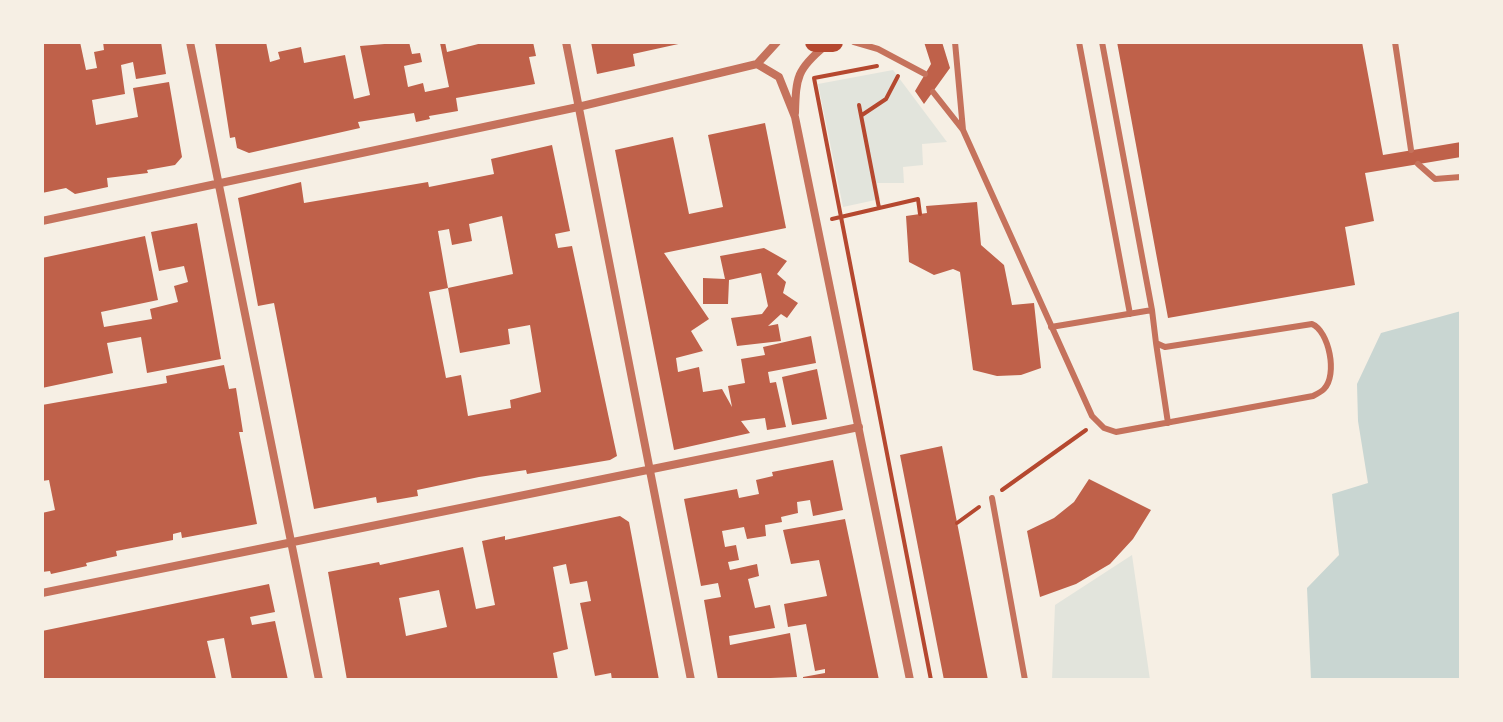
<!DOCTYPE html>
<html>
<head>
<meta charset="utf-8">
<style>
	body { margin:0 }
	#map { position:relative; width:1503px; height:722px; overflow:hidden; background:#f6efe4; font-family:Commissioner,sans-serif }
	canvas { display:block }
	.frame { position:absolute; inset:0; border:44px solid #f6efe4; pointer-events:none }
</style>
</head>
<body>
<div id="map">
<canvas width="1503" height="722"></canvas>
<div class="frame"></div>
</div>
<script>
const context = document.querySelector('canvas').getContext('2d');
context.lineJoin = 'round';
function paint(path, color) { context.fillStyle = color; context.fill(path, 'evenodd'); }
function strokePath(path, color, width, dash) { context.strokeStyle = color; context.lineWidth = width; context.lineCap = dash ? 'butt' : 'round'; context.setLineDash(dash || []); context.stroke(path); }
paint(new Path2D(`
	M893,70L947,142L922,144L923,165L903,167L904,183H877L880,199L843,207L818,84Z
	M1132,555L1150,680H1052L1055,605Z`), '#e2e4dc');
paint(new Path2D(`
	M1461,311V680H1311L1307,588L1339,555L1332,494L1368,483L1358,421L1357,384L1381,333Z`), '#c9d6d2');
paint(new Path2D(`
	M42,42H80L86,70L97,68L94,52L104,50L103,42H161L166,74L136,79L133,62L121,65L125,94L92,100L96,125L138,117L133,88L169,82L182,157L175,165L147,170L148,173L107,178L108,187L75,194L66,188L42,193Z
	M215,42H266L270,62L280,59L278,52L301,47L304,63L345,55L354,99L370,95L360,46L409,42L412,54L420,53L422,62L404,66L408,87L423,83L425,92L449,87L440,43L445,42L447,52L486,42H533L536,56L529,57L535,84L456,98L458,111L429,116L430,119L416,122L414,113L358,122L360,128L249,153L237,148L235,137L230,138Z
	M591,42H683V43L633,54L635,66L597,74Z
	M924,42H942L950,68L924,104L915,91L931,64Z
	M1117,42H1362L1383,155L1461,142V157L1365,173L1374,221L1345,227L1355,285L1168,318Z
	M765,123L786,228L664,253L709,319L691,331L703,351L676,358L678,372L699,367L703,392L722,389L732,407L728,386L745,383L741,359L765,355L763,347L811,336L816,363L768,372L770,383L776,382L786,427L767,430L765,418L741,421L750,433L674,450L615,150L673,137L689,214L723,207L708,135Z
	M552,145L570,231L555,234L558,248L572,246L617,456L610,460L527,474L526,470L479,477L417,490L418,496L377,503L376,497L314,509L274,303L258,306L238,198L301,182L304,203L428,182L429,187L494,174L491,159ZM502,216L513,274L448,288L460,353L510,344L508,329L530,325L541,392L510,400L511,408L468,416L461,375L446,378L429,292L448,288L438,231L449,229L452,245L472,241L469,224Z
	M977,202L981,245L1004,265L1012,305L1034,303L1041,368L1021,375L997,376L973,370L960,272L953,269L934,275L909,262L906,216L927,213L926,206Z
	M197,223L221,359L147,373L141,337L107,343L113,373L42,388V258L145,236L158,300L101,312L104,327L152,319L150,309L178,302L174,286L188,282L184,266L159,271L151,232Z
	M764,248L787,261L777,274L786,282L783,293L798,303L787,318L781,314L768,326L778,324L781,341L737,346L731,318L762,314L768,306L761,273L729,280L728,304H703V278L725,279L720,256Z
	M224,365L229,389L236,388L243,432H239L257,524L182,538L181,532L173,534V540L116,551L117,556L86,563L87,566L51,574L50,571L42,572V513L55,510L49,480L42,481V405L167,383L166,376Z
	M817,369L827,419L792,425L782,377Z
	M942,446L988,680H944L900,455Z
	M833,460L843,510L813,516L810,500L797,502L798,513L781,517L782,522L765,525L766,536L747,539L744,527L722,531L725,547L736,545L739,560L728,562L730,570L757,564L759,576L748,579L755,608L770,605L775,628L729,636L730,645L790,633L797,677L718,680L704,600L721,597L718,583L701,586L684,499L737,489L739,498L759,494L756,480L773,476L772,472Z
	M1089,479L1151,510L1133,539L1110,564L1076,584L1040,597L1027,531L1054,518L1074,502Z
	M620,516L629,522L659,680H612L611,673L595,676L580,603L591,601L587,581L570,584L566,564L553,567L568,649L553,653L558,680H347L328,572L379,562L380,565L463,547L476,609L495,605L482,541L505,536V540ZM439,590L447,627L406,636L399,598Z
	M845,519L879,680H803V677L825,673V669L815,671L806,624L788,627L784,604L827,596L819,560L791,564L783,530Z
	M269,584L275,612L250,617L252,625L275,621L288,680H232L224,638L207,641L216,679L42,680V631Z`), '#bf614a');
strokePath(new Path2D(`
	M877,66L814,78L931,680
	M859,105L879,208
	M862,115L886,99L898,76
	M832,219L918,199L920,214
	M1002,490L1086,430
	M957,523L979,507`), '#b5482f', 4);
strokePath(new Path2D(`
	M854,42L878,49L925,74
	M955,42L963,130
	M1079,42L1130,314
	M1395,42L1411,150
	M933,92L963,130L1092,416L1104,428L1116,432L1313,396C1317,394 1321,392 1324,389C1338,375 1329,331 1312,324L1165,347L1156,343L1152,310
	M1418,164L1435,179L1461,177
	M1051,327L1152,310L1102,42
	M1156,343L1168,423
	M992,498L1025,680`), '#c5725c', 6);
strokePath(new Path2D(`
	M190,42L319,680
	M566,42L691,680
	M757,64L779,77L795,117L910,680
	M757,64L777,42
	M795,113C796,77 797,69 825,46
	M42,221L578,107L757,64
	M42,593L859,427`), '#c5725c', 8);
strokePath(new Path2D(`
	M815,42H833`), '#b5482f', 20);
</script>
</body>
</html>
